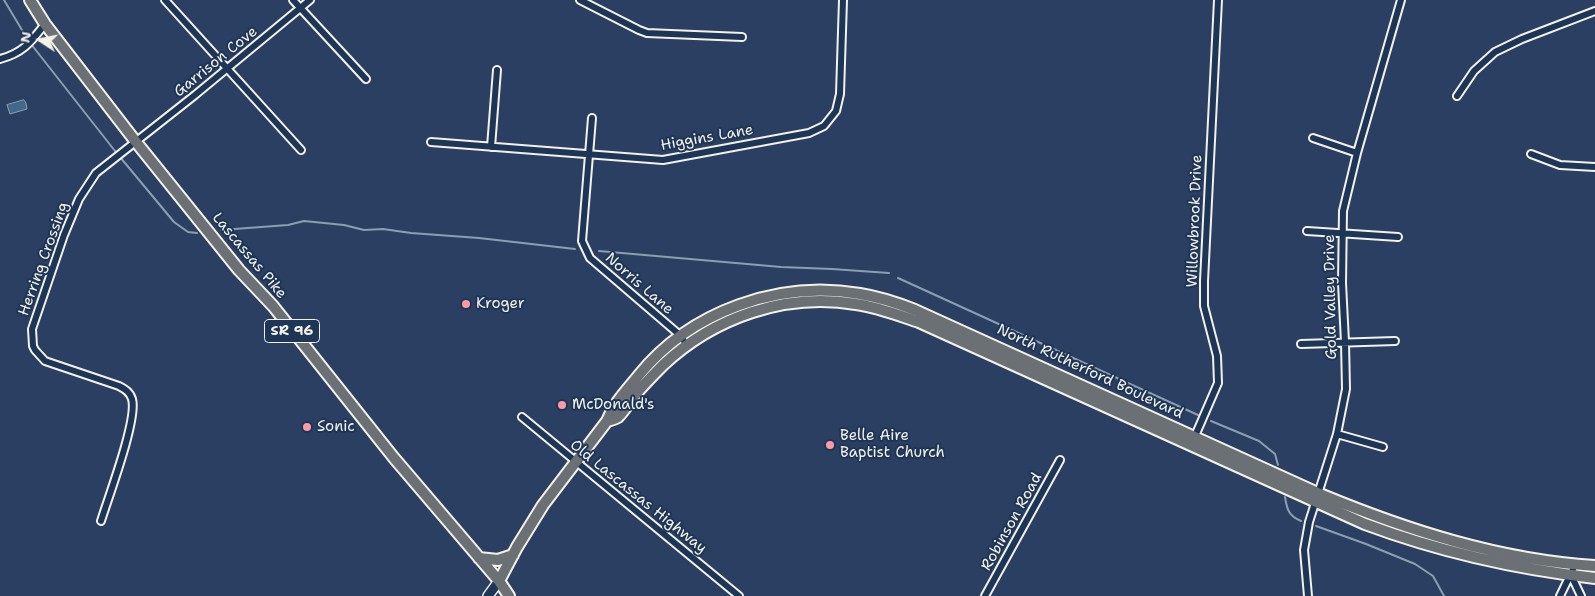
<!DOCTYPE html>
<html>
<head>
<meta charset="utf-8">
<style>
	body { margin:0 }
	#map { position:relative; width:1595px; height:596px; overflow:hidden; background:#2b3f62; font-family:"Shantell Sans",sans-serif }
	canvas { display:block }
	.north { position:absolute; left:15px; top:15px; width:50px; height:50px; -webkit-text-stroke:4px #1d3557; paint-order:stroke; rotate:281deg; font-size:14px; font-weight:700; line-height:20px; text-align:center; color:#f4f1e8 }
	.north::after { content:''; display:block; margin:auto; width:18px; height:22px; background:#f4f1e8; clip-path:polygon(50% 0,100% 100%,50% 72%,0 100%) }
</style>
</head>
<body>
<div id="map">
<canvas width="1595" height="596"></canvas>
<div class="north">N</div>
</div>
<script>
const context = document.querySelector('canvas').getContext('2d');
context.lineJoin = 'round';
function paint(path, color) { context.fillStyle = color; context.fill(path, 'evenodd'); }
function strokePath(path, color, width, dash) { context.strokeStyle = color; context.lineWidth = width; context.lineCap = dash ? 'butt' : 'round'; context.setLineDash(dash || []); context.stroke(path); }
function drawText(font, color, halo, rows, align = 'center') {
  context.font = font + ' "Shantell Sans",sans-serif'; context.lineWidth = 4; context.setLineDash([]); context.textBaseline = 'middle'; context.strokeStyle = halo; context.fillStyle = color; for (const [text, x, y, turn = 0] of rows) {
    context.save(); context.translate(x, y); context.rotate((+turn || 0) * Math.PI / 180); context.textAlign = isNaN(turn) ? turn : align; if (halo) context.strokeText(text, 0, 0); context.fillText(text, 0, 0); context.restore();
  }
}
const water = new Path2D(`
	M24,100L26,103L27,109L10,114L7,105Z`);
paint(water, '#44688b');
strokePath(water, '#8a9fb0', 1);
strokePath(new Path2D(`
	M4,0L28,40
	M31,44L115,151L174,222L188,232L197,233
	M221,230L288,225L304,221L344,225L364,230L383,229L411,233L479,238L575,249
	M599,251L781,267L832,269L889,273
	M898,278L1198,415
	M1211,421L1259,441L1275,454L1278,465
	M1285,497C1287,510 1289,516 1301,521
	M1316,526L1366,544L1415,564L1433,576L1444,596`), '#8a9fb0', 2);
const street = new Path2D(`
	M165,0L301,150
	M293,0L366,79
	M580,0L639,30L647,33L742,37
	M0,59C23,53 31,42 45,24
	M1457,96L1474,71L1495,52L1522,39L1595,11
	M592,118L582,241L590,258L681,336L687,346
	M1313,138L1357,153
	M431,142L663,160L809,133L824,126L836,111L840,94L843,0
	M491,147L497,70
	M1531,154L1560,165L1595,167
	M1307,231L1398,237
	M1301,344L1395,341
	M522,417L739,596
	M1337,434L1383,447
	M1195,436L1218,383L1217,356L1204,306V281L1218,0
	M101,521C108,498 138,419 132,399C130,392 125,389 119,386L45,361L35,350L33,346L32,329L64,235L79,199L96,173L195,95L310,0
	M1571,575L1581,596
	M985,596L1060,460
	M1308,596L1304,550L1309,522L1337,434L1346,389L1345,342L1342,283L1343,211L1357,153L1401,0
	M1560,596L1575,565`);
const secondary = new Path2D(`
	M488,596L499,581`);
const primary = new Path2D(`
	M30,0L45,24L136,142L239,270L273,306L394,458L499,581L509,596
	M607,421C611,420 615,419 618,417C624,411 629,403 634,396C643,385 653,375 663,365C714,317 786,292 856,304C878,307 898,315 919,322L1365,524C1440,552 1516,569 1595,578
	M479,558L498,560L513,555
	M499,581L517,547L543,505L607,421C614,403 627,390 639,375C691,311 779,280 860,294C879,297 897,303 915,310L1320,494C1407,530 1499,560 1595,566`);
strokePath(street, '#f4f1e8', 10);
strokePath(secondary, '#f4f1e8', 12);
strokePath(primary, '#f4f1e8', 14);
strokePath(street, '#1d3557', 6);
strokePath(secondary, '#1d3557', 9);
strokePath(primary, '#6a7074', 10);
for (const [x, y, r, color] of [
	[466,304,5,"#ff9aa2"],
	[562,405,5,"#ff9aa2"],
	[307,427,5,"#ff9aa2"],
	[830,445,5,"#ff9aa2"]
]) { const dot = new Path2D(); dot.arc(x, y, r, 0, 2 * Math.PI); context.fillStyle = color; context.fill(dot); strokePath(dot, '#1d3557', 2); }
for (const [x, y, w] of [
	[292,331,55]
]) { const box = new Path2D(); box.roundRect(x - w / 2, y - 11.5, w, 23, 4); context.fillStyle = '#1d3557'; context.fill(box); strokePath(box, '#f4f1e8', 1); }
drawText('bold 14px', '#f4f1e8', null, [
	["SR 96",292,331]
]);
drawText('15px', '#f4f1e8', '#1d3557', [
	["Garrison Cove",216,62,-39],
	["Higgins Lane",707,138,-10],
	["Willowbrook Drive",1195,221,-88],
	["Lascassas Pike",249,256,50],
	["Herring Crossing",44,259,-70],
	["Norris Lane",639,284,41],
	["Gold Valley Drive",1331,297,-91],
	["North Rutherford Boulevard",1090,372,25],
	["Old Lascassas Highway",638,497,39],
	["Robinson Road",1012,522,-61]
]);
drawText('15px', '#f4f1e8', '#1d3557', [
	["Kroger",476,304],
	["McDonald's",572,405],
	["Sonic",317,427],
	["Belle Aire",840,436],
	["Baptist Church",840,453]
], 'left');
</script>
</body>
</html>
